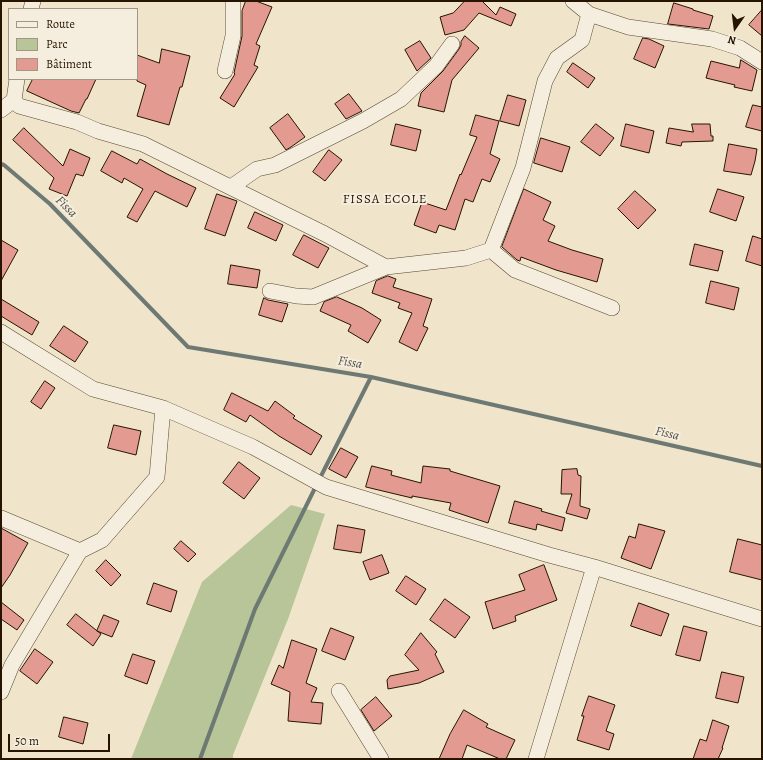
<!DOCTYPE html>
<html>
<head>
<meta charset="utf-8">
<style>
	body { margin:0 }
	#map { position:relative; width:763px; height:760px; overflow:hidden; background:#f0e4ca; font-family:Alegreya,serif }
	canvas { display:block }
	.frame { position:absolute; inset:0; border:2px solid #261400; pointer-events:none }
	.legend { position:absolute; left:8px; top:8px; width:130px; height:72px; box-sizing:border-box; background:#f5eddd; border:1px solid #a29685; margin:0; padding:5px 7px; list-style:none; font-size:12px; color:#261400 }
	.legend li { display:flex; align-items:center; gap:8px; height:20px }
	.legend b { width:20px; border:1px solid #a29685 }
	.north { position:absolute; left:715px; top:8px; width:40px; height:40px; -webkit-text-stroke:3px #f5eddd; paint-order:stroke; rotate:194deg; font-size:11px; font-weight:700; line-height:16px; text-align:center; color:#261400 }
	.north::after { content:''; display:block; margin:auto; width:14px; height:18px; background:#261400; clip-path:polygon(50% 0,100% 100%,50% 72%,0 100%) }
	.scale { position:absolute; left:8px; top:734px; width:102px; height:18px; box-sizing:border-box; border:2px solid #261400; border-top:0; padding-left:5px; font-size:12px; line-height:14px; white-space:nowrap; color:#261400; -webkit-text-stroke:3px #f5eddd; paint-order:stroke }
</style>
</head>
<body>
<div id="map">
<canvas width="763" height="760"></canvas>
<div class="frame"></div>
<ul class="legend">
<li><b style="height:5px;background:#f5eddd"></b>Route</li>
<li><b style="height:11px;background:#b7c598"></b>Parc</li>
<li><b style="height:11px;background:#e39a90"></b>Bâtiment</li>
</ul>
<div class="north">N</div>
<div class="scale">50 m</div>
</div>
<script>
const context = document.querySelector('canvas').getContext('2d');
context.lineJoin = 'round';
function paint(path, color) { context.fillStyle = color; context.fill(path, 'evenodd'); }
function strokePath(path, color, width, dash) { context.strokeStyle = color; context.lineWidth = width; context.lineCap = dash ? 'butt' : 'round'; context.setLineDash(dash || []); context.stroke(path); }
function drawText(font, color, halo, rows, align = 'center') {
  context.font = font + ' Alegreya,serif'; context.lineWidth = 4; context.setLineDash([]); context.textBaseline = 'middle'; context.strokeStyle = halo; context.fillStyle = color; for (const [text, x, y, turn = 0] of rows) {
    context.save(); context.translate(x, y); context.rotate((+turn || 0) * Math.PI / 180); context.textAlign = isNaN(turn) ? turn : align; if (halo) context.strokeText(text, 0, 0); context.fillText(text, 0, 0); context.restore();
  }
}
paint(new Path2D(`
	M291,505L325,514L288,619L233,755V759H131L202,582Z`), '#b7c598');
strokePath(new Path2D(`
	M1,164L4,165L50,204L188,347L371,377L762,466
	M319,480L371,377
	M200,759L255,609L316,486`), '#6e7973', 4);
const building = new Path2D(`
	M246,1H256L272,7L256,44L260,46L254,65L258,67L234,107L220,98L235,74L234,73L242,36V11Z
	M465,1H482L496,15L500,7L516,14L511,26L479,13L464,30L445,35L440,17L453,13Z
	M674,3L693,9V10L713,16L709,29L668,24Z
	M762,10V36L749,25Z
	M465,36L479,48L452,80L444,112L418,106L421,93L443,71L459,49L461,45V42Z
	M643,38L649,39L664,46L655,68L634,59Z
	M420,41L431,58L417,71L405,50Z
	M162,49L190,56L182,87H180L169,125L137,116L146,85L137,81V55L159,63Z
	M741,60L757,70L752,91L734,87L735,85L706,78L711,61L739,68Z
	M573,63L595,78L588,88L567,72Z
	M33,79H96L87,99H86L79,113L71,111L27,91Z
	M349,94L362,111L346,119L335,104Z
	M508,95L526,100L519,126L500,121Z
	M753,105L762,107V131L746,127Z
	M288,114L305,137L291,147L286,150L270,128Z
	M476,115L499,121L490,154L500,159L490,182L482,179L473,202L465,199L455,230L439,225L436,233L414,225L422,202L446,210L460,174L461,175L477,137L470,135Z
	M396,124L421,130L416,151L391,145Z
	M596,124L614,138L600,156L581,142Z
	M626,124L654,131L649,153L621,146Z
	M692,124H710L711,136H713V141L682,142L681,146L666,143L669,128L693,132Z
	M24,128L63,166L70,149L90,158L83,176L76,174L67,196L49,189L54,178L13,140Z
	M541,138L570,147L562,172L534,163Z
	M729,144L757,149L755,161L751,175L724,171Z
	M329,150L342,160L325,181L313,172Z
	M112,151L137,164L140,159L167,174L196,188L187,207L155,191L137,222L127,217L143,189L124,178L122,183L101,171Z
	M524,189L551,202L543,220L555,226L548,241L572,250L603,259L597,282L556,270L521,257L520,261L517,260L502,247Z
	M718,189L744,197L736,221L710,212Z
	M635,191L656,210L638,229L618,209Z
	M217,194L237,201L225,236L205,229Z
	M255,212L283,225L276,241L248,228Z
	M304,235L329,248L318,268L293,255Z
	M753,236L762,239V266L746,261Z
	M1,240L18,250L1,281Z
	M695,244L723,251L718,271L690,265Z
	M231,265L260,270L257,288L228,284Z
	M388,276L396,279L393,287L432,299L423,326L428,328L417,351L399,342L412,313L398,308L400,303L372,293L376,281Z
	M711,281L739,288L734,310L706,303Z
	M337,297L362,308L381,320L368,343L348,331L351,325L320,311L324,302Z
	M264,298L268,300L288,304L282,322L259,315Z
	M1,299L39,322L32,335L1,316Z
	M64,326L88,342L75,362L50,346Z
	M45,381L55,388L41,409L31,402Z
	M232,393L268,411L275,401L295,416L293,418L322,436L311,455L279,436L250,415L246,422L224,410Z
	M114,425L141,431L136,455L108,448Z
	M341,448L358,457L346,478L329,469Z
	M239,462L260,478L244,499L223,483Z
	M372,466L392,471L391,475L421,483L423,466L450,469V471L500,486L488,523L449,510L451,503L412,496V498L366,487Z
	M577,469L578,475L581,476L580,506L590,509L587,519L566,513L572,494H561L562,470Z
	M515,501L542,509L541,511L565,518L562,531L537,524L536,530L509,523Z
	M639,524L665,531L651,569L621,558L629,536L635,538Z
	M338,525L365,530L361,553L334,549Z
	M1,528L28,543L10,575L1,588Z
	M738,539L762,545V580L730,572Z
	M181,541L196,554L188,562L174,549Z
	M382,555L389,573L370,580L363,562Z
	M106,560L121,575L111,586L96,571Z
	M544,565L557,600L515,616L516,621L493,629L485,602L525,590L519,575Z
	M406,576L426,589L416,605L396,591Z
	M154,583L177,591L171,612L147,604Z
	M445,599L470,617L455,638L430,620Z
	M1,602L24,620L17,630L1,619Z
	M639,603L669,614L661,636L631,626Z
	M76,614L101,634L93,646L67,625Z
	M104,615L119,621L112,637L97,631Z
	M684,626L707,632L700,661L676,655Z
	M331,628L354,637L345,660L322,651Z
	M421,633L437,652L435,654L444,672L419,683L388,689L387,680L390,676L419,670L405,655Z
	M292,640L317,649L306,683L317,688L311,702L323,703L321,724L288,721L290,692L271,684L279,665L283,668Z
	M35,649L53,662L37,684L20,671Z
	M133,654L155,661L147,684L125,676Z
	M722,672L744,677L738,703L716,698Z
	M589,696L615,705L606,731L614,734L609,750L577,740L584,716H582Z
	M376,697L392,716L374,731L361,710Z
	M464,710L488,724L486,727L515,740L506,759H500L467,745L462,759H439L450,734Z
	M64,717L88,723L83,744L59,737Z
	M713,720L729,726L722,748H723L718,759H693L700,739L706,741Z`);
paint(building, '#e39a90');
strokePath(building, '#261400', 1);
const minor = new Path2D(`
	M573,1L589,14L628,27L712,39L740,48L762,62
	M31,9L33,1
	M225,71L233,36V1
	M14,100L19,106L77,122L98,131L143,144L325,234L386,267
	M1,110L14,100L17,79
	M231,187L257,169L275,165L363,121L401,99L436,66L452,44
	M491,250L515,270L612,308
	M270,291L296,296L313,297L386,267L466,258L491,250L523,168L545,81L557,58L582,40L589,14
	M1,332L17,342L93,389L163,408L253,447L326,487L549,555L594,567L762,619
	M1,518L80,551L102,540L157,477L163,408
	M339,691L381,759
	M1,692L12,665L80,551
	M536,759L594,567`);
strokePath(minor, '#584832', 16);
strokePath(minor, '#f5eddd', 15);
context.letterSpacing = '1px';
drawText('13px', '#261400', '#f5eddd', [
	["FISSA ECOLE",385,200]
]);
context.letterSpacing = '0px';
drawText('italic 13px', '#504f43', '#f5eddd', [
	["Fissa",66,207,45],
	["Fissa",350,363,9],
	["Fissa",667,434,13]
]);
</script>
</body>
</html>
